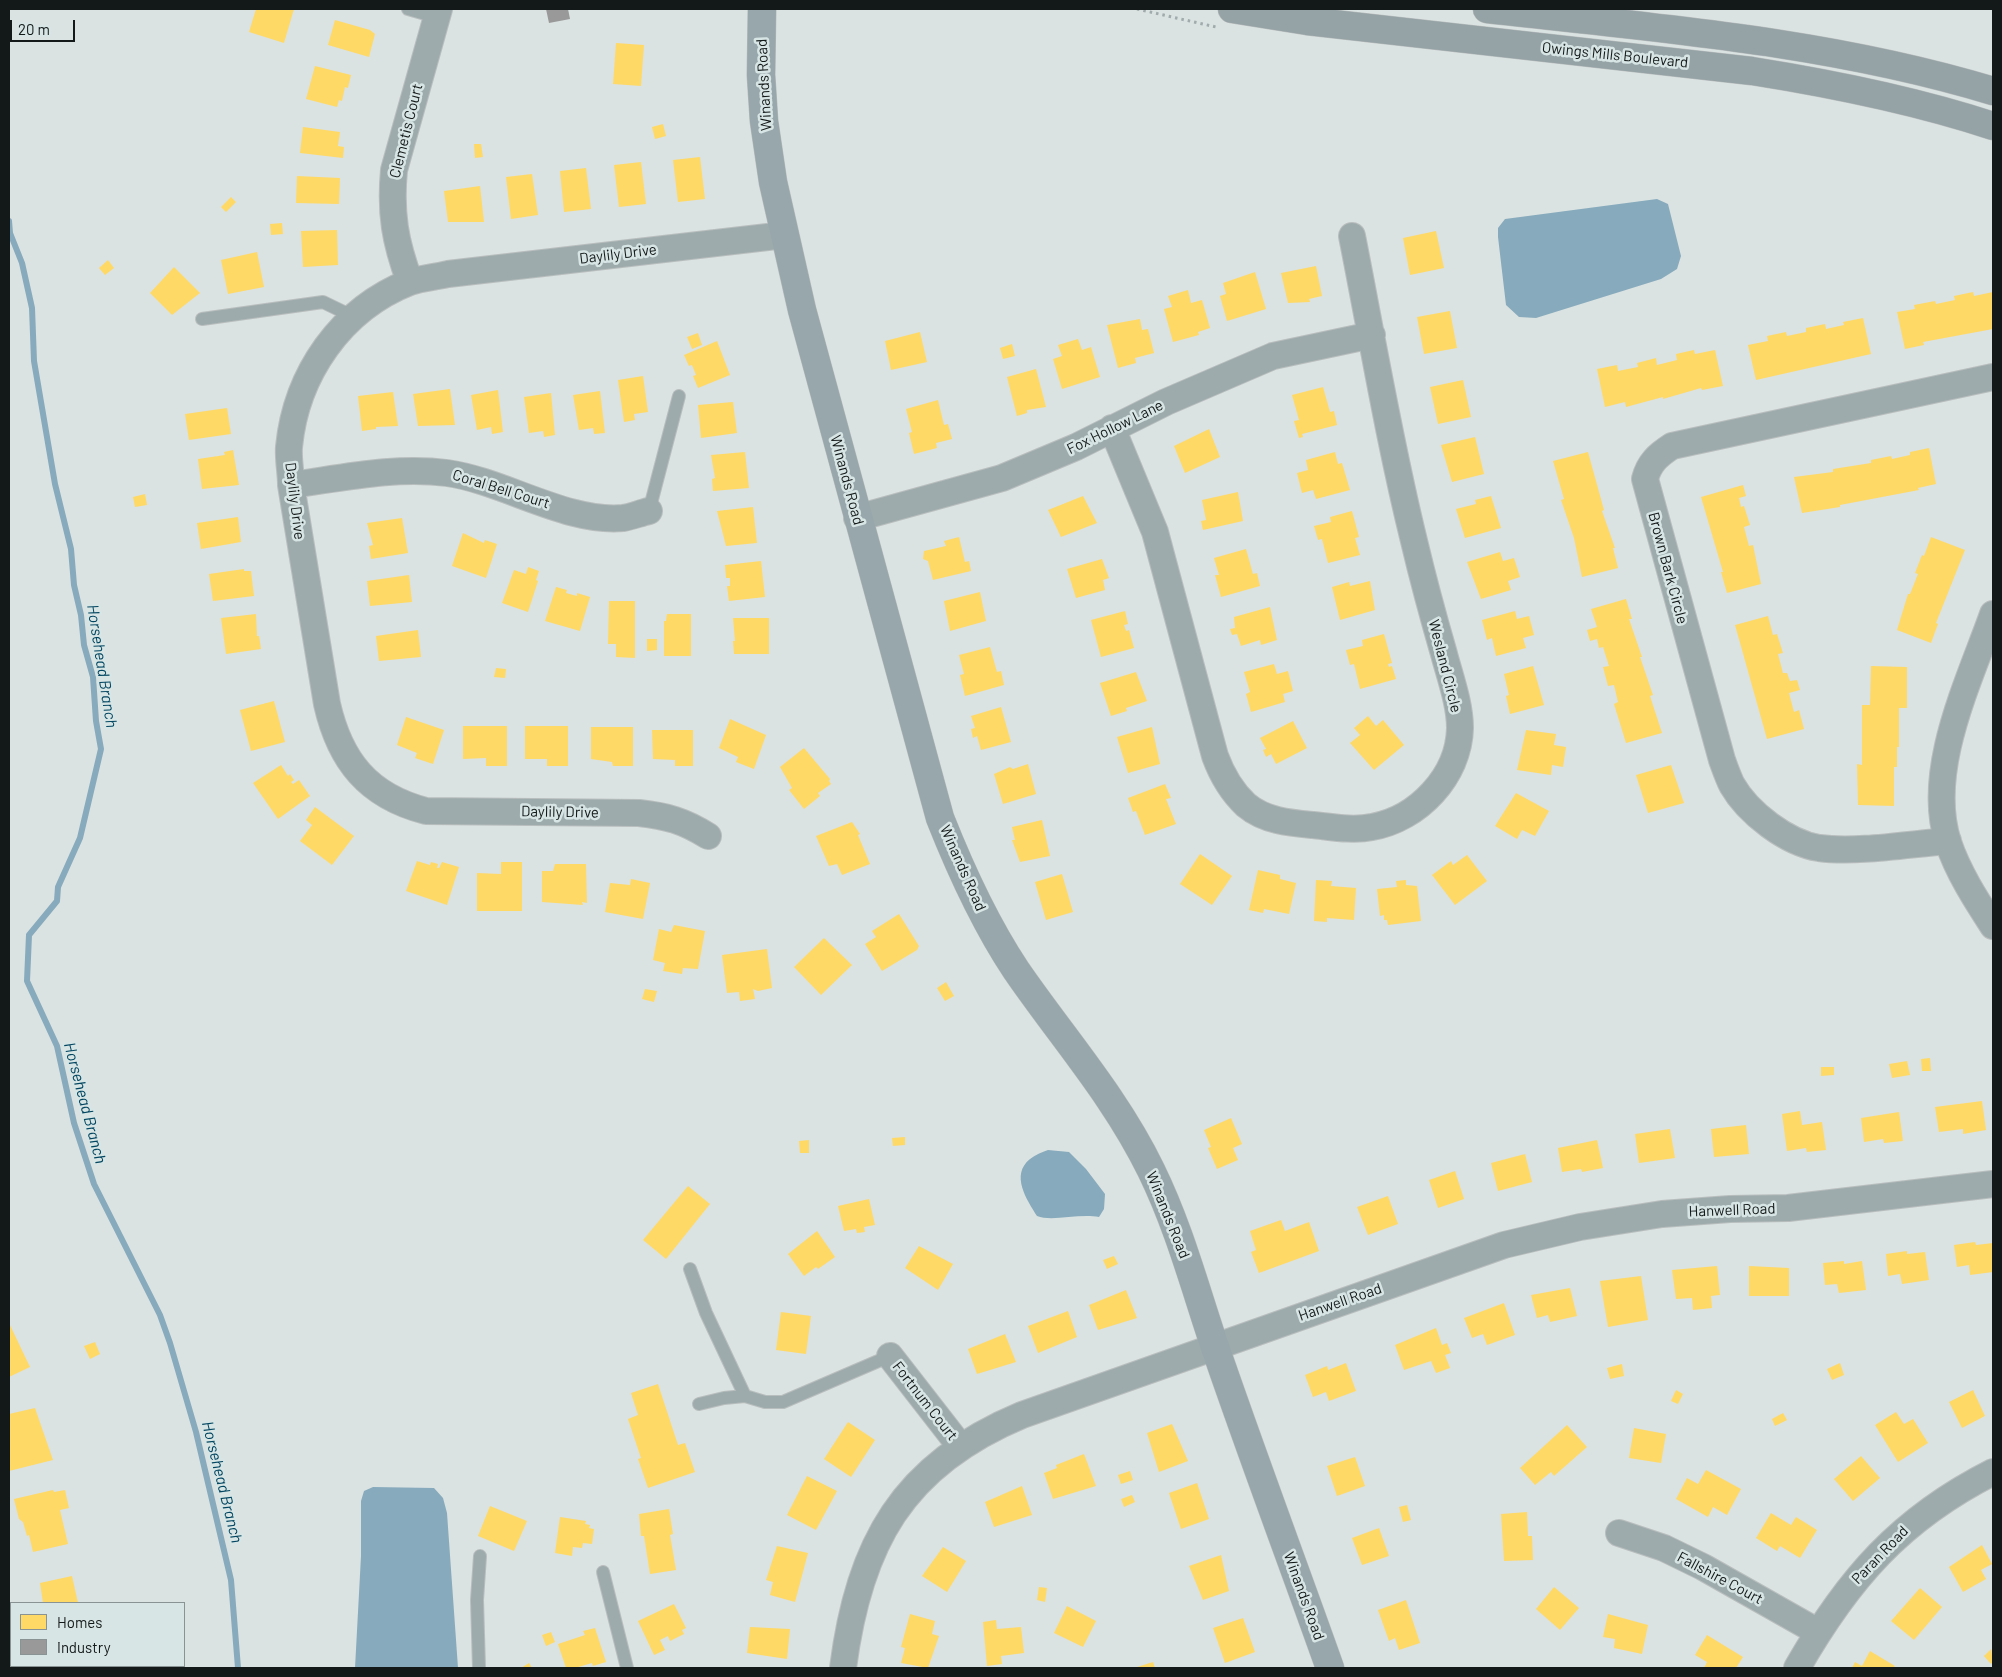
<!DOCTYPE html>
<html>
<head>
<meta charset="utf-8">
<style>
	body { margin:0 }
	#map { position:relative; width:2002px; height:1677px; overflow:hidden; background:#dbe2e2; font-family:Barlow,sans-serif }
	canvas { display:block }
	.frame { position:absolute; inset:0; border:10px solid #131818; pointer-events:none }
	.legend { position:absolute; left:10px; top:1602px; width:175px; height:65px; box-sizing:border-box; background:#d8e5e5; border:1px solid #899393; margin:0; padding:6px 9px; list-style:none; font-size:15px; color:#131818 }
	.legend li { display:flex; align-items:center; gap:10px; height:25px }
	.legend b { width:25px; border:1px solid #899393 }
	.scale { position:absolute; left:10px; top:20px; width:65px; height:22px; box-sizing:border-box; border:2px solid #131818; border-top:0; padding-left:6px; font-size:15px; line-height:18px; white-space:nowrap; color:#131818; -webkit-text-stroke:4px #d8e5e5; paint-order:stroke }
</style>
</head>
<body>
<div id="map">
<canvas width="2002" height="1677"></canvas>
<div class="frame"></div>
<ul class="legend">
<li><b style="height:14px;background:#ffd966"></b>Homes</li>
<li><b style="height:14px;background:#999"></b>Industry</li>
</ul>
<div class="scale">20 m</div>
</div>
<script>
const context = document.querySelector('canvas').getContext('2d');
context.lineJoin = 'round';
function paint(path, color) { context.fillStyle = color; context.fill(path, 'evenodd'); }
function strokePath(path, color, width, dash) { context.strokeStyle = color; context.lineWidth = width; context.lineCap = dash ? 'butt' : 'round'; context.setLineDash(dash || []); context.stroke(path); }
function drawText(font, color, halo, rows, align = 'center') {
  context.font = font + ' Barlow,sans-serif'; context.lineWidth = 5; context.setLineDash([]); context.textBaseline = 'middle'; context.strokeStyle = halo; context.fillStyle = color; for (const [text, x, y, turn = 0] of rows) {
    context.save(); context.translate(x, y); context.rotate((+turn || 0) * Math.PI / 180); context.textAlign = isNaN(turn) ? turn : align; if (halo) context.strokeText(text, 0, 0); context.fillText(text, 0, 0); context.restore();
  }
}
paint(new Path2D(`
	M1657,199L1668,204L1681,256L1677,269L1661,279L1536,318L1519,317L1506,305L1498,237V228L1505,219Z
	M1048,1150L1069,1152L1086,1169L1105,1194L1104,1209L1099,1217C1079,1213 1052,1222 1037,1216C1027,1200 1010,1175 1030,1159C1035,1155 1042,1152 1048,1150Z
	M373,1487L434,1488L443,1498L447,1513L458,1668H355L361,1556V1501L364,1491Z`), '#87abbc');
paint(new Path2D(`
	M256,9H294L284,43L249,32Z
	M335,20L370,30L375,34L369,57L328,45Z
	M616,43L644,45L641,86L613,84Z
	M315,66L351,75L348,88L345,87L342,101L339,100L337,107L306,99Z
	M663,124L666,136L655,139L652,127Z
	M303,127L340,132L338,146L344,147L343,158L300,153Z
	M474,144H481L483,157L475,158Z
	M700,157L705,199L678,202L673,160Z
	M641,162L646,204L619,207L614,165Z
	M586,168L591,209L564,212L560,171Z
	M532,174L538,215L511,219L506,177Z
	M297,176L340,178L339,204L296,203Z
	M480,186L484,222H448L444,191Z
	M231,197L236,202L226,212L221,207Z
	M282,223L283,234L271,235L270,224Z
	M337,230L338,265L303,267L301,231Z
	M1436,231L1444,268L1410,275L1403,238Z
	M257,252L264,287L228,294L221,260Z
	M108,260L114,268L105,275L99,268Z
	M1316,266L1322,296L1309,299L1310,302L1288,303L1281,273Z
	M174,267L200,293L172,315L150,293Z
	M1255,272L1266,309L1227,321L1220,296L1226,294L1223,283Z
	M1188,290L1191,303L1202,300L1210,328L1198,332L1199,335L1173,342L1164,309L1172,307L1168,296Z
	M1973,292L1974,296L1993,292V329L1923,342L1924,345L1905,349L1897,312L1915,309L1914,305L1935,301L1936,304L1955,300L1954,296Z
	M1450,311L1457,348L1424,354L1417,317Z
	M1863,318L1871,354L1756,380L1748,345L1768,341L1767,336L1786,332L1787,336L1806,332V328L1825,324L1826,329L1844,325L1843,322Z
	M1140,319L1142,330L1148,329L1154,353L1135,358L1136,363L1118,368L1107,325Z
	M920,332L927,362L891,370L885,341Z
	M698,333L702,345L692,349L687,337Z
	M1078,339L1082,350L1091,347L1100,377L1062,389L1053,359L1062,356L1058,345Z
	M717,341L730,375L698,388L693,376L696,375L692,365L689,366L684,355Z
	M1012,344L1015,356L1003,359L1000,348Z
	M1694,350L1695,354L1715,350L1723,386L1702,390L1701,388L1663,399V397L1626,407L1625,402L1605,407L1597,369L1617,365L1618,371L1638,367L1637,363L1656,358L1657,365L1677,360L1676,354Z
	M1036,369L1046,407L1027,410V413L1017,416L1007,377Z
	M643,376L648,412L634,414L635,420L624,422L618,380Z
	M1463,380L1471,417L1438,424L1430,387Z
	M1323,387L1330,412L1334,411L1337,425L1302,434L1303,437L1299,438L1294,421L1299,420L1292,395Z
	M450,389L455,425L418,426L413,394Z
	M498,390L503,432L492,434L491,427L477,430L471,395Z
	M600,391L605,433L594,434L593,428L579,430L573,395Z
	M393,392L398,426L376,427V429L362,431L358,396Z
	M551,393L555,435L544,437L543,431L529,433L524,397Z
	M938,400L944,425L948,424L952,439L936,443L937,448L914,454L909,433L912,432L906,409Z
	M733,402L737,433L701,438L698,405Z
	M227,408L231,434L189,440L185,414Z
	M1209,429L1220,457L1185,473L1174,446Z
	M1475,437L1484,474L1452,482L1441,445Z
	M1929,448L1936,484L1918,488L1919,490L1840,505V507L1802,513L1794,477L1833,472V469L1871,463V460L1891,456L1892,459L1910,455V452Z
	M233,450L239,485L202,489L198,459L225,455L224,452Z
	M745,452L749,488L713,491L712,479L715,478L711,455Z
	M1335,452L1338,464L1342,463L1350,490L1316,499L1313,490L1302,493L1297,473L1308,470L1306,460Z
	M1588,452L1604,510L1602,511L1615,548H1613L1618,568L1582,577L1574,538L1561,500L1564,499L1553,461Z
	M1743,485L1746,496L1739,498L1741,507L1744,506L1750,525L1744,527L1749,546L1753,545L1761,584L1727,593L1721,572H1723L1701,497Z
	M1238,492L1243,521L1203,530L1201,521L1206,520L1202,500Z
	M145,494L147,505L135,507L133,497Z
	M1083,496L1097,523L1061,537L1048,510Z
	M1491,496L1501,528L1465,538L1456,509L1476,504L1475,500Z
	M753,507L757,543L726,546L717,511Z
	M1352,511L1359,537L1355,538L1360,555L1328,563L1322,539L1318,540L1314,526L1331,522L1330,517Z
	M238,517L241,542L201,549L197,523Z
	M402,518L408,553L371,559L369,546L373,545L367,523Z
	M463,533L484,543L485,540L497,544L486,578L452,566Z
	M959,537L965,562L969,561L971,571L933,580L928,561L923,559L924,551L946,546L944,541Z
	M1931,537L1965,550L1936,623L1938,624L1931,643L1897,630L1908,594H1910L1918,574L1915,573L1922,555L1924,556Z
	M1246,549L1253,574L1257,573L1260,586L1221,597L1215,575H1219L1214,558Z
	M1500,552L1503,561L1514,558L1520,577L1508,581L1511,590L1481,599L1467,562Z
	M1102,559L1109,578L1103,580L1105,590L1076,598L1067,569Z
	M761,561L765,597L729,601L727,586H730V578H726L725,565Z
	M528,567L539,571L536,580L538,581L528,612L502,603L514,570L526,574Z
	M244,569V571H251L254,596L213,601L209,574Z
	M409,575L412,602L370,606L367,581Z
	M1370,581L1375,610L1340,620L1332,587L1349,582L1350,586Z
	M556,587L567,590L566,593L577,596V593L590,597L580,631L545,621Z
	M980,592L986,621L950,631L944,601Z
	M1626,599L1632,619H1629L1642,657H1640L1653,695L1650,696L1662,733L1626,743L1614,704L1618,702L1614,685L1608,686L1603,667L1609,666L1603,647L1599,648L1597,639L1590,641L1587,630L1597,627L1591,609Z
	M609,601H635V658L616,657V644H608Z
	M1270,607L1277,640L1261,645L1260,640L1241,646L1237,634L1232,635L1230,629L1235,628L1234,617Z
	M1125,611L1128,624L1124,625L1126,631L1129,630L1134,648L1101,657L1091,620Z
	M1515,611L1517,619L1529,616L1534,635L1523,638L1526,648L1496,656L1492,638L1487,640L1482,620Z
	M256,614L257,636H259L261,649L226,654L221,618Z
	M667,614H691V656H664V621H666Z
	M1768,616L1773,635L1777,634L1783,653L1778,654L1783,673H1787L1790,681L1797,680L1800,690L1789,693L1794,712L1799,710L1804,729L1767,739L1735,625Z
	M733,618H769V654H734L733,641H735Z
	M418,630L421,657L379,661L376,636Z
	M1384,634L1392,663L1388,664L1389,667L1392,666L1396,679L1360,689L1354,664L1350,665L1346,650L1363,646L1362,640Z
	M647,639H657V650L647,651Z
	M990,647L997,672L1001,671L1004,685L965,696L960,675L964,674L959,655Z
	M1274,664L1277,674L1288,671L1293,691L1283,694L1285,702L1251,712L1246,694L1250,692L1244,672Z
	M1533,666L1544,705L1510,714L1506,696L1509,695L1504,674Z
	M1871,666L1907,667V708H1899V747H1897V767H1894V806L1858,805L1857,764L1862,765V705H1870Z
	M496,668L506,669L505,678L494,677Z
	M1136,672L1147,701L1126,708L1127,711L1111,716L1100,683Z
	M274,701L285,742L251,751L240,710Z
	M1001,707L1011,742L981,750L977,736L973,738L971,729L975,728L971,716Z
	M1368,716L1376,726L1383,720L1404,745L1374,770L1350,743L1360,735L1354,728Z
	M406,717L444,730L433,764L415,758L417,753L397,745Z
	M730,719L766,735L754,769L736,762L738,757L719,748Z
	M1293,721L1307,748L1276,764L1271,754L1266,757L1263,750L1266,749L1260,738Z
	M463,726H507V766H486V758L463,759Z
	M525,726H568V766H547V759H525Z
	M591,727H633V766H613L612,762L591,759Z
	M1152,727L1160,764L1128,773L1117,737Z
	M652,730H693V766H675V760L653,759Z
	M1526,730L1556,734L1554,745L1566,747L1563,767L1552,765L1551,775L1517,770Z
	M804,748L830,779L829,781L831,784L818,793L820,796L804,809L789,790L792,788L780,767Z
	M1028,764L1036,794L1003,804L994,774L1010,767L1013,769Z
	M281,765L288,776L290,774L294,780L291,782L293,784L299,780L310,796L278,819L253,783Z
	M1671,765L1684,803L1648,813L1636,775Z
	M1165,784L1171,798L1166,799L1176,824L1145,835L1136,811L1133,812L1128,798Z
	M1516,793L1549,811L1535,836L1522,830L1517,839L1495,826Z
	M315,807L354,836L332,865L300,841L312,825L306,820Z
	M1042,820L1050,856L1020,862L1012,840H1015L1012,827Z
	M852,822L860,834L858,835L870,864L842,875L837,864L829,866L816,836Z
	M1200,854L1232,876L1212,905L1180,884Z
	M1467,855L1487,881L1455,905L1432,875L1451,861L1453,865Z
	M417,861L430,865L431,862L438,864L437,868H439L442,862L459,867L447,905L406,891Z
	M501,862H522V911H477V873L501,874Z
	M555,864H586L587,903L582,902L583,905L542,902V871H553Z
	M1258,870L1280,875V879L1296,883L1289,914L1264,909L1263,913L1249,910Z
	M1062,874L1073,912L1046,920L1035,882Z
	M631,879L650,883L643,919L605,912L610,883L630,885Z
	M1316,880L1332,881L1331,886L1356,888L1354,920L1327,918V922L1314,921Z
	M1406,880V885L1417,886L1421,921L1388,925L1387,920H1384V915L1380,916L1377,889L1397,887L1396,881Z
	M899,914L919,946L917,950L882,971L865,944L876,937L872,931Z
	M674,925L705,931L698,969L683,968L682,974L663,971L665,963L653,960L659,929L671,932Z
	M824,938L852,965L821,995L794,967Z
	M767,949L772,988L758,991L753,989L755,999L740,1001L739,992L727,993L722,955Z
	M946,982L954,996L945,1001L937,988Z
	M645,989L657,991L654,1002L642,999Z
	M1930,1058L1931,1071H1922L1921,1059Z
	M1907,1061L1910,1075L1892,1078L1889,1064Z
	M1821,1067H1834V1075L1821,1076Z
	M1982,1101L1986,1130L1963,1134V1129L1939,1132L1935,1107Z
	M1800,1111L1802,1125L1822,1122L1826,1150L1807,1152L1806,1148L1787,1151L1782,1114Z
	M1899,1112L1903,1141L1884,1143L1883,1139L1864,1142L1861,1118Z
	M1231,1118L1242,1144L1233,1148L1238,1160L1217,1169L1208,1148L1211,1147L1204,1130Z
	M1746,1125L1749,1154L1714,1157L1711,1129Z
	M1670,1129L1675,1158L1639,1163L1635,1134Z
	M905,1137V1145L893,1146L892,1138Z
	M809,1140V1153H800L799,1141Z
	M1597,1140L1603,1168L1582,1172L1581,1169L1562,1172L1558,1148Z
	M1525,1154L1532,1182L1498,1191L1491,1163Z
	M1455,1171L1464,1199L1438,1208L1429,1180Z
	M688,1186L710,1204L666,1259L643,1240Z
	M1388,1196L1398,1224L1368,1235L1357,1207Z
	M869,1199L875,1225L864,1227L865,1232L857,1233L856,1229L844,1231L838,1206Z
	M1281,1220L1285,1231L1309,1222L1319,1251L1259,1273L1251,1252L1256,1250L1250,1231Z
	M817,1231L835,1257L818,1269L816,1267L804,1276L788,1254Z
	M1975,1242L1976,1245L1993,1243V1272L1970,1275L1969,1265L1957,1267L1954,1245Z
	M919,1246L953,1264L938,1290L905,1268Z
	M1907,1251V1254L1925,1252L1929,1280L1902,1284L1900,1274L1888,1276L1886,1254Z
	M1114,1256L1118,1264L1107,1269L1103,1260Z
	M1844,1261V1264L1862,1261L1866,1290L1839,1293L1837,1284L1825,1285L1823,1263Z
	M1717,1266L1720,1295L1711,1296L1712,1308L1693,1310L1692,1298L1676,1299L1672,1270Z
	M1749,1266L1789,1268V1296H1749Z
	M1641,1276L1648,1320L1608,1327L1600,1281Z
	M1570,1288L1577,1316L1550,1322L1548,1315L1537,1318L1531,1295Z
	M1126,1290L1137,1318L1098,1330L1089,1305Z
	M1504,1303L1515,1335L1487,1345L1483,1334L1472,1338L1464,1318Z
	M1068,1311L1077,1337L1038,1353L1028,1326Z
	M781,1312L811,1316L806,1354L776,1350Z
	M9,1323L30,1367L9,1377Z
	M1436,1328L1442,1345L1447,1343L1451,1353L1445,1355L1450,1368L1436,1373L1431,1361L1404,1370L1395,1345Z
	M1005,1334L1016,1362L977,1374L968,1349Z
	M95,1342L100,1354L90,1359L84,1346Z
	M1346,1363L1356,1391L1329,1401L1326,1392L1313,1397L1305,1375L1327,1366L1328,1370Z
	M1840,1363L1844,1375L1832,1380L1827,1369Z
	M1622,1364L1624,1376L1610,1379L1607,1368Z
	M658,1384L678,1445L685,1443L695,1472L648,1488L638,1459L641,1458L628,1419L638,1415L631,1393Z
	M1676,1390L1683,1394L1678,1404L1671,1401Z
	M1973,1390L1985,1416L1962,1428L1949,1402Z
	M35,1408L53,1460L9,1471V1414Z
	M1896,1412L1904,1424L1913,1419L1928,1443L1898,1462L1875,1425Z
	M1783,1413L1787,1420L1775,1426L1772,1419Z
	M848,1422L875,1440L851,1477L824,1459Z
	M1172,1424L1188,1461L1159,1472L1147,1433Z
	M1567,1425L1587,1447L1554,1476L1551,1472L1535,1485L1520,1468Z
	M1634,1428L1666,1434L1661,1463L1629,1458Z
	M1084,1454L1096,1486L1053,1499L1044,1473L1057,1468L1056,1465Z
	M1861,1456L1880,1478L1853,1501L1834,1479Z
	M1355,1457L1365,1486L1337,1496L1327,1466Z
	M1706,1470L1741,1489L1727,1515L1713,1507L1708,1517L1676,1499L1687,1478L1698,1484Z
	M1130,1471L1133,1480L1121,1484L1118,1475Z
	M807,1476L837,1491L816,1530L787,1515Z
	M1197,1483L1209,1519L1181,1529L1169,1493Z
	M1022,1486L1032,1515L994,1527L985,1502Z
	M53,1490L54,1492L65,1490L69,1508L60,1510L68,1544L33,1552L29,1535L27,1536L23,1522L19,1519L14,1499Z
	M1132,1495L1135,1502L1124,1507L1121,1499Z
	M1407,1505L1411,1520L1403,1522L1399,1507Z
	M490,1506L527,1521L514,1551L478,1536Z
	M669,1509L673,1534L670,1535L676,1570L650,1574L644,1536H641L639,1514Z
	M1527,1512L1528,1536H1532L1533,1560L1504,1561L1501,1514Z
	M1771,1513L1791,1525L1796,1517L1817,1530L1800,1558L1780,1546L1777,1551L1756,1538Z
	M560,1517L586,1521L585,1524L590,1525L589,1528L594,1529L592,1544L583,1543L582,1548L573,1547L572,1556L555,1553Z
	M1379,1528L1389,1556L1362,1565L1352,1538Z
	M1982,1545L1992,1564L1981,1570L1986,1579L1963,1592L1949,1567Z
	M777,1546L808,1553L795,1602L770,1595L773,1582L766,1580Z
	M943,1547L966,1561L947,1592L922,1576Z
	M1221,1555L1229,1591L1203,1600L1189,1566Z
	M72,1576L78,1603H43L40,1583Z
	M1039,1587L1047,1588L1045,1602L1037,1600Z
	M1554,1587L1579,1608L1560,1630L1536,1609Z
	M1920,1588L1942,1607L1914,1640L1891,1621Z
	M1406,1600L1420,1643L1399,1650L1395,1638L1389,1641L1378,1610Z
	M674,1604L686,1628L682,1630L684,1634L670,1641L668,1636L660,1640L665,1650L654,1655L638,1621Z
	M1067,1606L1096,1621L1083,1647L1054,1633Z
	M910,1614L935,1621L932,1634L939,1636L928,1668L901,1663L905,1648L901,1647Z
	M1608,1614L1648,1625L1642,1654L1614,1648L1615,1639L1603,1637Z
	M1243,1618L1255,1652L1225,1663L1213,1628Z
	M996,1620L997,1629L1021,1627L1024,1653L1001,1656L1002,1664L987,1666L983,1622Z
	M750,1627L790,1629L787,1659L747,1653Z
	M595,1628L606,1662L593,1666L592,1663L575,1668H566L558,1644L585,1635L583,1631Z
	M551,1632L555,1642L546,1646L542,1635Z
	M1707,1635L1743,1657L1736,1668H1704L1707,1662L1695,1655Z
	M1991,1649L1993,1662L1991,1664L1984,1656Z
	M1870,1651L1895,1666L1893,1668H1852L1855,1662L1862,1666Z
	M1153,1662L1155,1668H1134Z
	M529,1663L532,1668H521Z
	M69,1666H88L89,1668H69Z`), '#ffd966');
paint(new Path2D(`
	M546,9H568L570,19L549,23Z`), '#999');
strokePath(new Path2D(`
	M9,221L10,233L22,263L32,308L34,361L55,484L71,549L74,585L81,615L84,645L93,677L96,721L101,749L80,838L58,887L57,901L29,935L27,981L57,1046L74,1123L94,1184L160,1315L170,1343L196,1432L231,1580L238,1668`), '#87abbc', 6);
const lane = new Path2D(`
	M408,9L436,17
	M202,319L323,302L354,317
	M649,511L679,396
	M690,1269L706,1313L745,1396L765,1402H783L890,1356
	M699,1404L724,1398L745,1396
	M603,1572L627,1668
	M479,1668L477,1600L480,1556`);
const street = new Path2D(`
	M410,282C395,242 390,213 394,170L439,9
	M1112,428L1155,532L1215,756C1222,775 1231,791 1246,805C1265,821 1290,823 1313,825C1332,827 1353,831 1372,827C1418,819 1459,776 1460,728C1460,704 1450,677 1444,654C1433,616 1423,579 1414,541C1389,440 1372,337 1352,236
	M291,485C342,478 396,466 447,473C504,481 566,523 623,518C631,517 640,513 649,511
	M857,518L1002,478L1076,447L1166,402L1273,356L1372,335
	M1993,614C1969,682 1925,770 1948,842C1958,872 1976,900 1993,926
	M708,836C684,821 667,816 639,813L426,811C368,796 340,761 327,704L291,485C291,472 288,459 289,447C296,374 341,309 410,282C422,278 436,277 448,274L785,235
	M1948,841C1909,844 1857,853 1819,848C1787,843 1748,813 1732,785C1728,777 1725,768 1722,760L1645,479C1649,463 1658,455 1672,446L1993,377
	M890,1356L960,1446
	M1619,1533L1664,1548L1703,1567L1818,1632
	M843,1668C859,1544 902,1465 1022,1415L1504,1245L1580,1227L1662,1214L1730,1209L1788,1208L1993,1184
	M1797,1668C1848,1579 1900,1519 1993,1472`);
const secondary = new Path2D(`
	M762,9L761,75L764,121L773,182L802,310L940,818C961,871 984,922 1016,970C1062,1037 1115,1096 1151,1170C1179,1227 1195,1288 1215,1347C1252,1455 1292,1561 1330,1668`);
const primary = new Path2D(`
	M1232,9L1307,21L1752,71C1834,84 1914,100 1993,126
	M1487,9C1657,28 1828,41 1993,91`);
strokePath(lane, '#b8bdbd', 14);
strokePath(street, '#b8bdbd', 28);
strokePath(secondary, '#b8bdbd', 29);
strokePath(primary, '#b8bdbd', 29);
strokePath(new Path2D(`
	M1137,9L1216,27`), '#a0abac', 3, [2.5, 4]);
strokePath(lane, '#9dabac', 12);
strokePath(street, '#9dabac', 26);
strokePath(secondary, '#98a7ab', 28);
strokePath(primary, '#95a2a6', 28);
drawText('15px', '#131818', '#d8e5e5', [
	["Owings Mills Boulevard",1615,55,6],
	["Winands Road",764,85,-93],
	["Clemetis Court",406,131,-76],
	["Daylily Drive",618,254,-7],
	["Fox Hollow Lane",1115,427,-26],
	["Winands Road",847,480,75],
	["Coral Bell Court",501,489,17],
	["Daylily Drive",295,501,83],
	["Brown Bark Circle",1668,568,75],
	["Wesland Circle",1445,666,76],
	["Daylily Drive",560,812,1],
	["Winands Road",963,868,66],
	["Hanwell Road",1732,1210,-2],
	["Winands Road",1168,1215,68],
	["Hanwell Road",1340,1302,-19],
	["Fortnum Court",925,1401,52],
	["Paran Road",1880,1555,-46],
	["Fallshire Court",1720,1578,28],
	["Winands Road",1304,1596,70]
]);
drawText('italic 16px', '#024661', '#d8e5e5', [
	["Horsehead Branch",102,666,81],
	["Horsehead Branch",85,1103,75],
	["Horsehead Branch",222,1482,76]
]);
</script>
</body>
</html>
